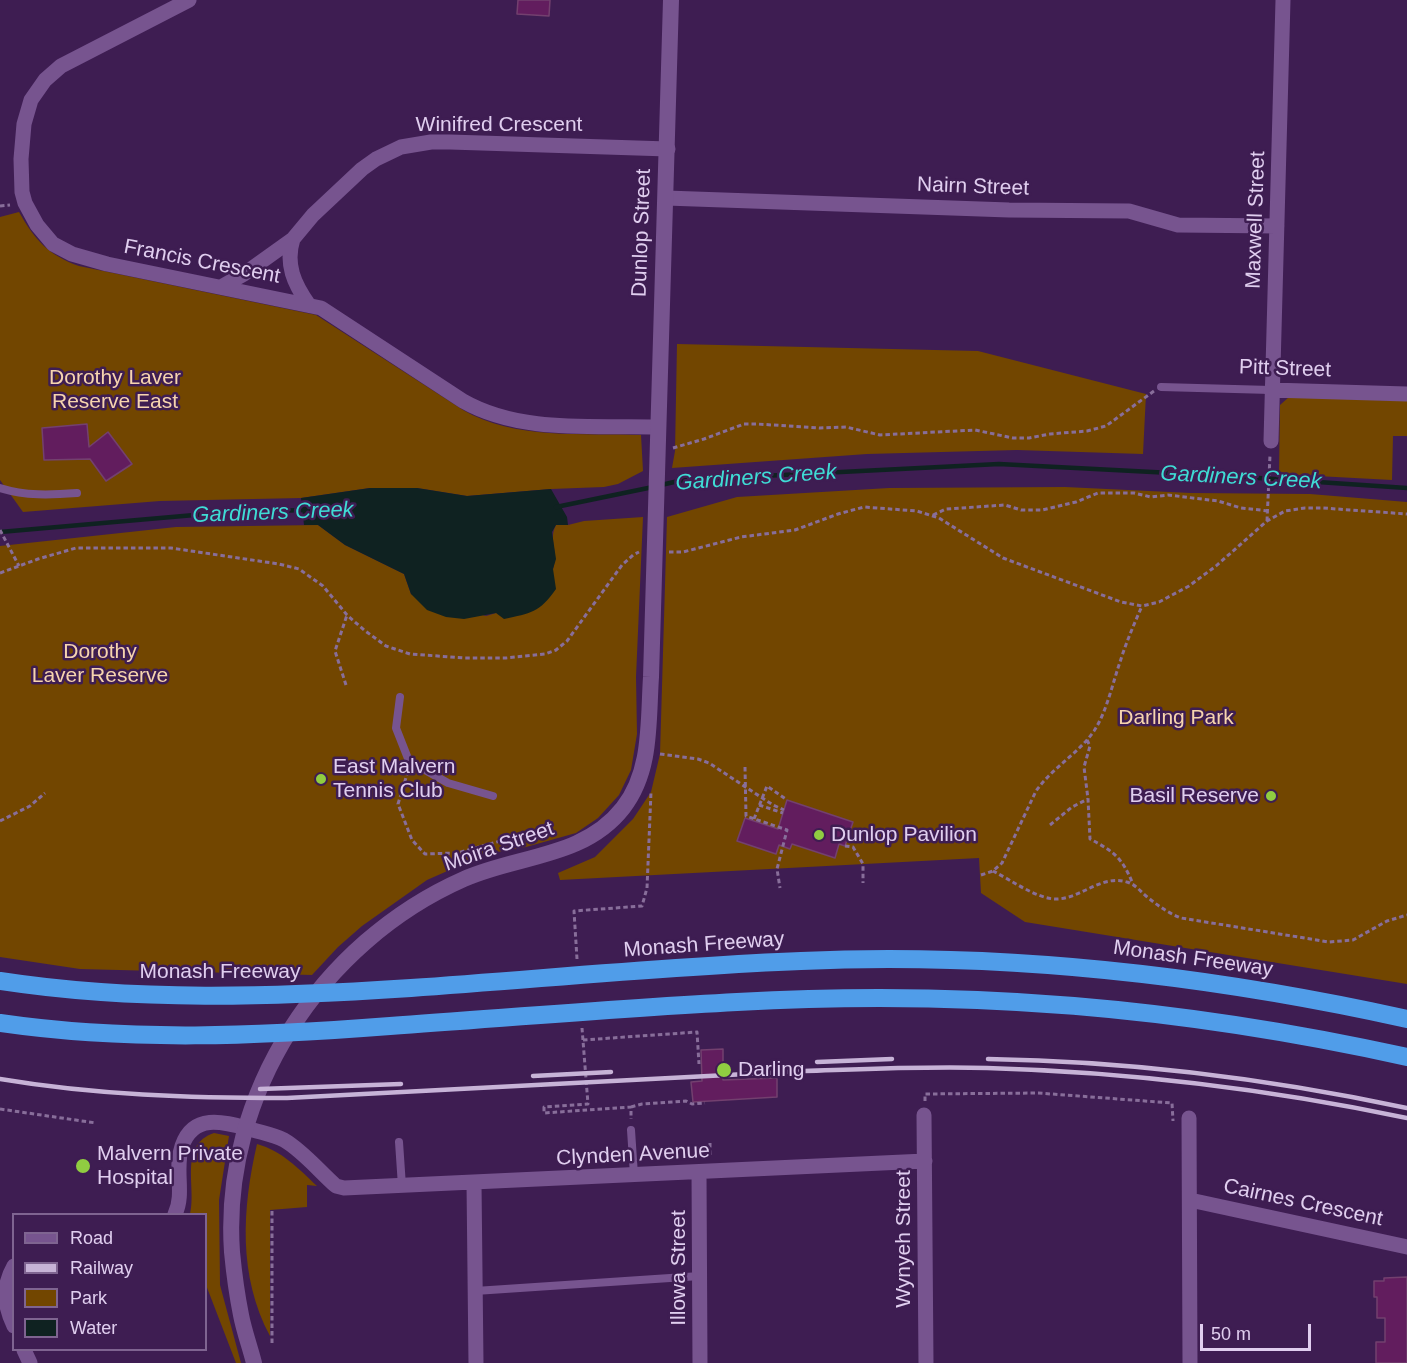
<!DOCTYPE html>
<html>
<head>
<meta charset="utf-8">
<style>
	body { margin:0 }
	#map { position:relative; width:1407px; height:1363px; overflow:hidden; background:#3e1d52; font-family:Arial,sans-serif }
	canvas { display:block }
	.legend { position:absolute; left:12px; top:1213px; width:195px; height:138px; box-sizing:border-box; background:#3e1d52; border:2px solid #7f6491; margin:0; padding:8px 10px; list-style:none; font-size:18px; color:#e0ceef }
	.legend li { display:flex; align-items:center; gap:12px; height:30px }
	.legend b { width:30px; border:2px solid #7f6491 }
	.scale { position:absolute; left:1200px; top:1324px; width:111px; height:27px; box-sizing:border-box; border:3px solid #e0ceef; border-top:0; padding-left:8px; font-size:18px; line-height:21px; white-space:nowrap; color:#e0ceef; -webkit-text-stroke:4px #3e1d52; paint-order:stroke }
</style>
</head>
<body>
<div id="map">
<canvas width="1407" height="1363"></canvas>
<ul class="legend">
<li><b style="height:8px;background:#77548f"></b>Road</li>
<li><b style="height:8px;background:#c7b3d7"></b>Railway</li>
<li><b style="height:16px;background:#724600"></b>Park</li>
<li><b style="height:16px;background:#0f2221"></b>Water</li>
</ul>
<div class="scale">50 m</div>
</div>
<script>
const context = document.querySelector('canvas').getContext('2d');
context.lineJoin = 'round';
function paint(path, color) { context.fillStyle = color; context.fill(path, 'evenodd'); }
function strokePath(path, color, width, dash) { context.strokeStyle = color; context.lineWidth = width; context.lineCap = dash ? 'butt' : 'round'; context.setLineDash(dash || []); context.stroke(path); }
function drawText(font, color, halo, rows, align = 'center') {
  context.font = font + ' Arial,sans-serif'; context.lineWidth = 5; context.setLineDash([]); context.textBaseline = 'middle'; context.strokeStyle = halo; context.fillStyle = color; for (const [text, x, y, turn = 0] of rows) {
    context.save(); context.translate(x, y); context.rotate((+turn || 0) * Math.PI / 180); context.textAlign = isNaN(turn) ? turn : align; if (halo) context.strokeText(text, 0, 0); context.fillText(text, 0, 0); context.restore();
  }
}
paint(new Path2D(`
	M19,212C35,240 48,255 79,266L316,315L463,410C514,440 583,433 641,435L643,471L618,484L604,487L551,489L467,496L417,488H370L301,498L160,501L23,512L0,480V217Z
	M677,344L978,351L1146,394L1143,454L1017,450L867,454L672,468L675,451Z
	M1289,397L1407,401V436H1393L1392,480L1279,474L1280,405Z
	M1065,487L1191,493L1310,494L1407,502V984L1025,922L981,893L979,858L560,880L558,873L595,857L633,819L651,792L660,754L667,517L737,497L889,488Z
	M643,517L636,677L637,734L631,770L619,795L598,818L576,833L526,847L486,854L427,880L362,926L338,947L312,975L80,969L0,957V546L176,527L318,525L345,545L404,574L411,594L486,616L496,613L553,569C559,551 548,540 556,525H568L584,521Z
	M214,1133L229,1136L219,1200L220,1285L241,1363H236L206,1285V1214H190C197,1187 178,1145 214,1133Z
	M257,1144C282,1151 298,1168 317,1186L307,1185V1207L270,1210V1336C238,1276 242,1209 257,1144Z`), '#724600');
paint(new Path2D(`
	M370,488H417L467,496L551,489L567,517L568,525H556L552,532L556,559L553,569L556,589C539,613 531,613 504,619L496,613L464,619L446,617L427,610L411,594L404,574L345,545L318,525H304L301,498Z`), '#0f2221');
strokePath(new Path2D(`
	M661,485L683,480L999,464L1229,476L1407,488
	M556,507L653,487
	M0,532L229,512L307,510`), '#0f2221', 4.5);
const building = new Path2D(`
	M518,0H550L549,16L517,14Z
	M87,424L89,447L108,432L132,464L106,481L90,459L44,460L42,428Z
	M787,800L853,822L845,846L839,844L835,858L792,844L790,849L779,845L776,854L737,841L745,818L778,829Z
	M723,1049V1080L777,1078V1097L693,1102L691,1082L702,1081L701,1050Z
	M1407,1277V1363H1376V1342H1385V1318H1377V1297H1374V1281H1384V1278Z`);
paint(building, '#621d5e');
strokePath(building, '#73406f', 1.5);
strokePath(new Path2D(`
	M0,206L10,205
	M673,448L704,439L744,424H757L820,428L846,427L880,435L975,430L1013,438H1029L1050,434L1087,431L1106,426L1154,391
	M933,515L946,509L1005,505L1021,510H1042L1076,502L1098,493H1134L1151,497L1168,495L1218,501L1241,508L1269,511
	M1267,521L1270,455
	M0,530L19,566
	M669,552H683L741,537L795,530L838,514L864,507L917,511L939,518L1003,558L1121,602L1142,606L1159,602L1189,586L1216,566L1267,521L1285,511L1305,508H1323L1407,514
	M0,573L38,559L76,548H171L279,564L299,569L323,586L347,615L364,630L386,646L410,654L465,658H506L545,654L556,650L567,641L622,565L633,555L639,552
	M346,685L335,651L347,615
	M1087,740L1090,746L1084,767L1088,799L1090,839C1115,852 1122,858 1133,884
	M660,754L698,759L709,763L773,805L784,810
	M745,767L746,816L787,830L777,869L780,888
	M408,771L398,804L412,840L425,854L457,853L504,840L518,845
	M759,805L783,813
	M754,819L767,786L787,800
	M0,821L30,806L45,793
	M1050,825L1072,807L1088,799
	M845,846L853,847L863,864V883
	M993,871C1011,880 1037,899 1056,899C1081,899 1101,874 1127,882C1135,884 1140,891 1146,896C1157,905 1168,913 1181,918L1329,942L1353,940L1387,921L1407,915
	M981,875L993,871L1002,863L1036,791C1053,767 1078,754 1094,731C1107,711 1112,685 1120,662C1126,643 1134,624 1142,606
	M577,959L574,911L642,906L647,888L651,792
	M582,1028L588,1104L544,1107V1113L631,1107V1119
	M583,1040L697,1032L699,1064
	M925,1101V1094L1038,1093L1172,1103L1173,1121
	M631,1107L642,1104L686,1101L692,1104L705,1103
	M0,1109L96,1123
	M710,1143V1158
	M272,1343V1211`), '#886e9a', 3, [4.5, 3]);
strokePath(new Path2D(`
	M1161,387L1271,390
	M0,488C26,496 50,495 77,493
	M400,697L396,728L409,761L448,783L493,796
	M631,1130L634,1175
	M399,1142L402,1186
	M475,1291L700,1276`), '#77548f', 8);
strokePath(new Path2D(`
	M189,0L61,66L45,80L31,100L24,124L21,159L22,192L25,203L37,225L53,244L72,254L107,264L321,308L463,401C521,434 594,425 658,427
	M666,198L1009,210L1129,211L1178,225L1277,226
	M293,239C285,264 294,284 309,305
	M221,287L244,274L293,239L313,215L362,169L376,159L401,147L431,142H450L668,149
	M1271,390L1407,394
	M1271,441L1283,0
	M924,1115L926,1363
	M1189,1118L1190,1363
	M699,1172L700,1363
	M474,1183L476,1363
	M1190,1200L1407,1247
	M175,1214C185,1194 174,1168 182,1146C194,1111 227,1123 253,1130C263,1133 274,1135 284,1140C303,1151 319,1171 336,1186L344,1188L925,1161
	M14,1266C2,1287 4,1305 14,1326
	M24,1350L30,1363`), '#77548f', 15);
strokePath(new Path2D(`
	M254,1363C250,1347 244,1331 241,1315C237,1295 234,1273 232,1252C221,1094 321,942 464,879C518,855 584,858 623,808C652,771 648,722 651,677L671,0`), '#77548f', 16);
strokePath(new Path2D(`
	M0,981C136,1002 274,997 411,988C541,979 671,966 801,961C1005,952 1208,975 1407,1019
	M0,1023C130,1042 260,1036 390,1026C505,1018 621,1008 737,1002C968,989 1181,1007 1407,1057`), '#509de9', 18);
strokePath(new Path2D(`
	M988,1059C1129,1061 1270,1079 1407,1108
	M817,1062L892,1059
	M533,1076L611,1072
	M0,1079C95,1095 190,1098 287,1098L804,1071C865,1069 926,1066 987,1068C1128,1072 1268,1089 1407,1118
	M260,1089L401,1084`), '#c7b3d7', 4.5);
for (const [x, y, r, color] of [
	[321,779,6,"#90cd41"],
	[1271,796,6,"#90cd41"],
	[819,835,6,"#90cd41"],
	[724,1070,8,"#90cd41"],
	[83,1166,8,"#90cd41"]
]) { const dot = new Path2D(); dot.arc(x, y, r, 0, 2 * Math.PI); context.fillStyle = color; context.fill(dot); strokePath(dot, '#3e1d52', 2); }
drawText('21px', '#e0ceef', '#3e1d52', [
	["Winifred Crescent",499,125],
	["Nairn Street",973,187,2],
	["Maxwell Street",1256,220,-88],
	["Dunlop Street",642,233,-88],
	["Francis Crescent",202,262,11],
	["Pitt Street",1285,369,2],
	["Moira Street",499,847,-19],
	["Monash Freeway",704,945,-4],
	["Monash Freeway",1193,959,8],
	["Monash Freeway",220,972],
	["Clynden Avenue",633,1155,-3],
	["Cairnes Crescent",1303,1203,12],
	["Wynyeh Street",904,1239,-90],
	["Illowa Street",679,1268,-90]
]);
drawText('21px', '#f6d4ae', '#3e1d52', [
	["Dorothy Laver",115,378],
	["Reserve East",115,402],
	["Dorothy",100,652],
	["Laver Reserve",100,676],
	["Darling Park",1176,718]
]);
drawText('21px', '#e0ceef', '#3e1d52', [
	["East Malvern",333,767],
	["Tennis Club",333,791],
	["Basil Reserve",1259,796,"right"],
	["Dunlop Pavilion",831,835],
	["Darling",738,1070],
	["Malvern Private",97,1154],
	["Hospital",97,1178]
], 'left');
drawText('italic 22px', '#3fdcd5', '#3e1d52', [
	["Gardiners Creek",756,478,-4],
	["Gardiners Creek",1241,478,3],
	["Gardiners Creek",273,513,-2]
]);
</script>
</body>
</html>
